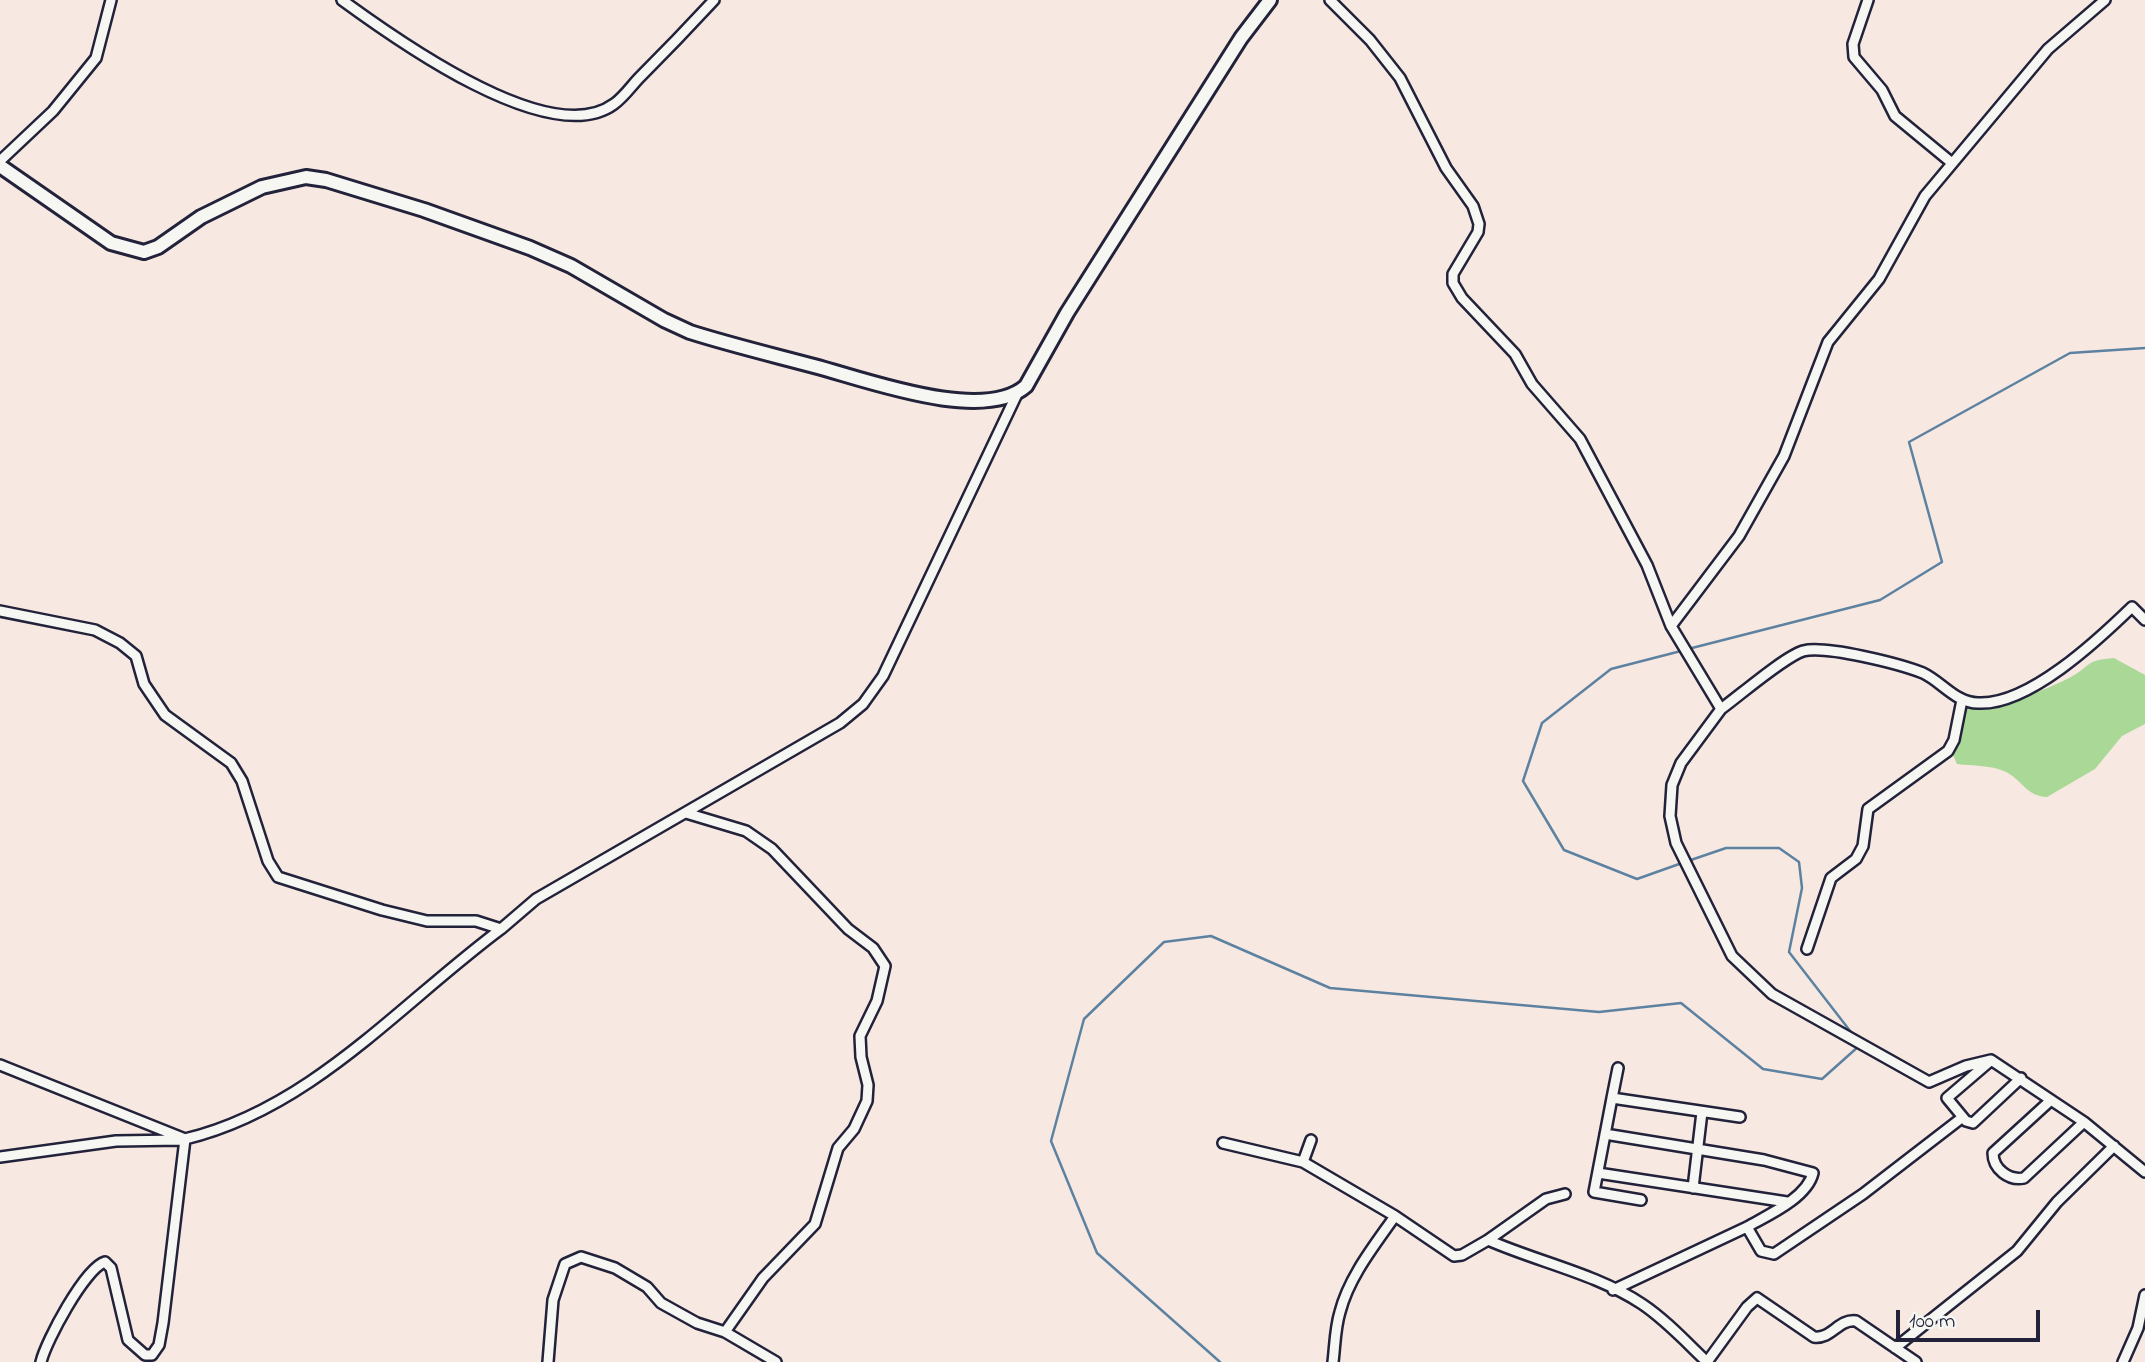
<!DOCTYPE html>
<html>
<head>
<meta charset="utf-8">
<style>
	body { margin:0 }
	#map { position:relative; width:2145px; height:1362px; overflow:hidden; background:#f7e9e1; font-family:"Indie Flower",sans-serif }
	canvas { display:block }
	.scale { position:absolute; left:1896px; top:1310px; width:144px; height:32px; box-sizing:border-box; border:4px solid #22223b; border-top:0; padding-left:9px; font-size:21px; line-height:24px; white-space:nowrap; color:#22223b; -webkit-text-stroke:5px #f6f6f2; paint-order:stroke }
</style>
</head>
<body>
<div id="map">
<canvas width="2145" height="1362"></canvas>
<div class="scale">100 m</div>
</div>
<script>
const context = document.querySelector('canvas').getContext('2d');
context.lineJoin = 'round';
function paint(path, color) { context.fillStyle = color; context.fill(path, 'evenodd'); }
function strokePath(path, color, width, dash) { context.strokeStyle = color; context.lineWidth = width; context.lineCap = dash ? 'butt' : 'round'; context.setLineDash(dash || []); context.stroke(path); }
paint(new Path2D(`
	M2114,658L2145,675V724L2122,736L2095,769L2047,797C2026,796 2023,781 2006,772C1992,765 1973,766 1957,764L1953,755L1966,706C1997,709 2042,692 2071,677C2092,665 2085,660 2114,658Z`), '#aad897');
strokePath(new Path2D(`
	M1688,649L1880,600L1942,562L1909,442L2070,353L2145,348
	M1681,651L1611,669L1542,723L1523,781L1564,850L1637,879L1682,863
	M1688,861L1726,848H1779L1799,862L1802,888L1789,952L1854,1036
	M1220,1362L1097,1253L1051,1141L1084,1019L1164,942L1211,936L1330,988L1599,1012L1681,1003L1763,1069L1822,1079L1859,1046`), '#5d82a1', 2.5);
const street = new Path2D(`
	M342,0C394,38 550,151 614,104C624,97 632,85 640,77C665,52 690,26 714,0
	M1330,0L1370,40L1400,78L1446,168L1473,206L1479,224L1478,232L1453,274V283L1462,298L1515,354L1532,384L1580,439L1647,565L1671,626L1721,709L1681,763L1672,785L1670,816L1676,843L1732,956L1772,994L1929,1082L1966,1066L1991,1060L2084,1122L2145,1172
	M1868,0L1853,44L1854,57L1882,90L1895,116L1952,163
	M0,161L53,111L96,58L111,0
	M0,611L95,630L120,643L136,656L144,684L165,715L231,763L242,781L268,861L278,877L382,910L427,921H476L501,929C400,1004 311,1109 185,1139L163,1323L159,1345L152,1355H145L128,1340L111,1268L105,1262C85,1268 46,1341 41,1362
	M1671,626L1739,536L1784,456L1828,342L1879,279L1925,196L2048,49L2105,0
	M1721,709C1739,696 1784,657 1803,651C1826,645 1900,664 1923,673C1942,682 1956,703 1978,703C2028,706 2098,640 2132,607L2145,620
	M501,929L536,899L840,723L863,704L883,676L1017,394
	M1807,949L1831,878L1856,859L1863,846L1868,809L1948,751L1954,740L1962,700
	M1989,1062L1947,1098L1966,1121L1973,1123L2021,1078
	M0,1065L185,1139
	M1612,1098L1618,1068
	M2051,1100L1993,1153C1993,1169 2009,1181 2024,1178L2084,1122
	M1605,1134L1764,1160L1813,1173C1807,1198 1768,1215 1747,1227
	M1223,1143L1303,1162L1395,1216
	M0,1157L116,1141L180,1140
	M1303,1162L1311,1140
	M1598,1173L1787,1202
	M1693,1188L1702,1112
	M1641,1200L1594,1192L1612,1098L1740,1117
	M1488,1240L1546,1199L1565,1194
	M1613,1290L1747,1227L1761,1251L1774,1254L1863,1194L1959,1120
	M725,1332L776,1362
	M1895,1348L2017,1251L2057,1202L2114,1146
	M548,1362L553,1300L565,1264L581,1257L615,1268L647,1287L661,1303L697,1323L725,1332L763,1278L815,1224L838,1148L854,1129L867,1101L868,1085L861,1057L860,1036L877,1001L885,966L873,948L848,929L772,849L746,831L686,813
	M1333,1362C1335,1346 1335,1328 1340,1312C1349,1277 1374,1246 1395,1216L1454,1256L1462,1255L1488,1240C1538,1262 1597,1274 1642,1304C1666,1320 1686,1342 1707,1362
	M1707,1362L1747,1307L1757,1298L1814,1337C1832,1339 1838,1319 1856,1321L1916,1362
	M2123,1362L2138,1328L2145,1295`);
const secondary = new Path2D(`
	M0,166L111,243L144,252L158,247L201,217L262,187L306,177L326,180L424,210L530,248L571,266L664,320L690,332C731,345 773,355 814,366C864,379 983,424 1026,386L1067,313L1241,38L1270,0`);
strokePath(street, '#22223b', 14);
strokePath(secondary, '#22223b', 18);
strokePath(street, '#f6f6f2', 9);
strokePath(secondary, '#f6f6f2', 12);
</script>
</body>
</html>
